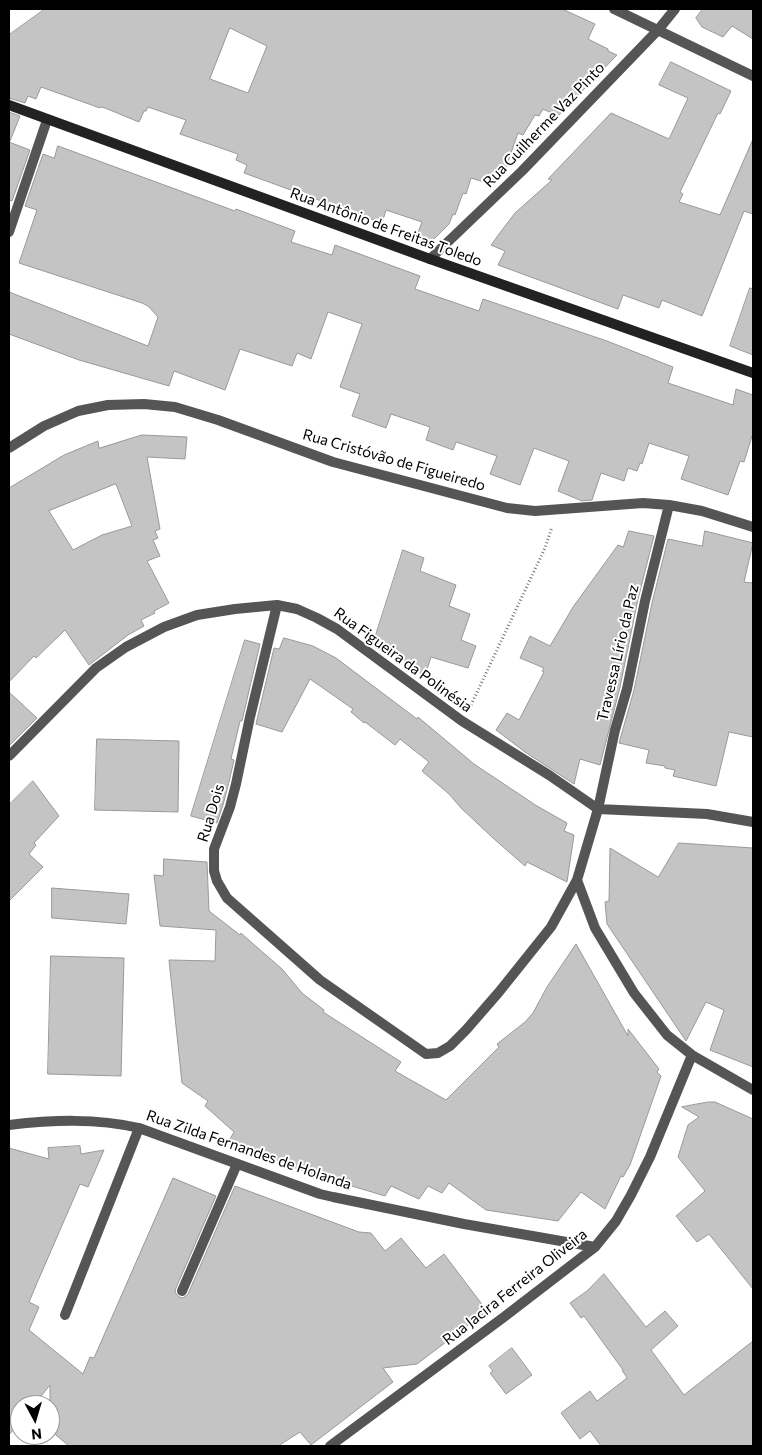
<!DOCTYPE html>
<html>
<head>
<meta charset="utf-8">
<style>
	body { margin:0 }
	#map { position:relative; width:762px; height:1455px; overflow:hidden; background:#fff; font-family:Commissioner,sans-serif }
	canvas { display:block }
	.frame { position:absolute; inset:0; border:10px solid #000; pointer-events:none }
	.north { position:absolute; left:10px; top:1395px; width:50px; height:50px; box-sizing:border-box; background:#fff; border:1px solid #999; border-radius:50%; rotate:174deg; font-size:14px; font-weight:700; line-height:20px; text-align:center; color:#000 }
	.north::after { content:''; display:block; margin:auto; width:18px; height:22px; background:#000; clip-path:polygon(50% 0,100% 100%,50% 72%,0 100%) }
</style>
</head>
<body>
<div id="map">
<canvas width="762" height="1455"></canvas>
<div class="frame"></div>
<div class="north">N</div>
</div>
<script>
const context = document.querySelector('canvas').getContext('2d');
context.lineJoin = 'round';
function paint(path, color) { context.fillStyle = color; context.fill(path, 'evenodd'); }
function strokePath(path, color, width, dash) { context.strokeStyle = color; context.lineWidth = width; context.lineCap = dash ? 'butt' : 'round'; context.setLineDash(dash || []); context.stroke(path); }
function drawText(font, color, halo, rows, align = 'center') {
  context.font = font + ' Commissioner,sans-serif'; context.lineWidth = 4; context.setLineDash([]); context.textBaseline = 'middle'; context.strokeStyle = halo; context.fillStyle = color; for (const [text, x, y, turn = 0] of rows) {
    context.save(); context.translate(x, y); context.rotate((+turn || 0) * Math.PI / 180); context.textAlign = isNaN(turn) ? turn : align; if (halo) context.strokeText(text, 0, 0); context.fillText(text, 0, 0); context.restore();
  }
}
const building = new Path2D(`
	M45,9H562L595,24L588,39L608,49V51L617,55L558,116L543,109L539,116L535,115L523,135L518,133L505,170L490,184L471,178L466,194L463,193L455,215L453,214L449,224L432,241L417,235L422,222L386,210L382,223L244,173L247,165L236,160L238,154L180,134L186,120L148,107L146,111H144L139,122L105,108L101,107L100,108L41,87L36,99L28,96L25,103L9,98V35ZM230,28L267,46L248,93L210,79Z
	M703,9H753V39L732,26L723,37L702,27L696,18Z
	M671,62L731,91L720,114L718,113L680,192L683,194L679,202L720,215L753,139V214L744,211L702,316L662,300L659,308L623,295L618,309L498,265L505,251L491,245L502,230L515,213L552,180L548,179L611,113L669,139L688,98L659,85Z
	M9,112L20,116L10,141H9Z
	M9,142L30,150L12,201L9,200Z
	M58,146L235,211L236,209L295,231L291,242L332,255L335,245L420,276L415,289L479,311L483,299L607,341L673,367L668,383L733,405L736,389L753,395V433L744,462L740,461L728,495L681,479L689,456L649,443L642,464L640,463L637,471L628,468L624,481L601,473L592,500L582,501L558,491L569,461L534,448L520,485L490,474L497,456L456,442L453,450L426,440L430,427L391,414L386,428L352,416L360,394L340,387L362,324L328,312L311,359L297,353L292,366L240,349L225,390L174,371L169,386L79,360L9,334V292L148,346L158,317L148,306L142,303L19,263L37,210L25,206L43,154L54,158Z
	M750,288L753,289V355L730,346Z
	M142,435L187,437L185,459L147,457L160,529L155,531L158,538L153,540L160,556L147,561L169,603L154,611L155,613L141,620L144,626L128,635L89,665L65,630L36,658L34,656L9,682V488L64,455L98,441L99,448ZM116,484L132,526L102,535L73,550L49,511Z
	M629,531L654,536L638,599L620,687L600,765L580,759L574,784L525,752L496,730L507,713L519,720L544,672L542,671L544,668L520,658L530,636L550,646L573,607L618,545L623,547Z
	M705,531L753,543L744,582L753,583V737L729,732L716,786L673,776L675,770L665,768V766L646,763L649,750L619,743L634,690L652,603L668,539L702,546Z
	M403,550L424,558L420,571L456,585L449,606L470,614L461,640L476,646L468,668L431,657L425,676L404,661L405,659L375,638Z
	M284,638L313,646L336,658L417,719L418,717L474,764L537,806L567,823L564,831L574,835L567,882L527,862L525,866L493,838L461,808L449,794L422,771L429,762L400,739L395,745L365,722L364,723L351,712L353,709L310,679L282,732L256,724L274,648L279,649Z
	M245,640L260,644L242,721H240L231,759L234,760L229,782L223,805L217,823L191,816Z
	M9,692L37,718L9,746Z
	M97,739L179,741L178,812L95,810Z
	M33,781L59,816L34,843L36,845L29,854L43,867L9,901V805Z
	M679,843L753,848V1067L710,1050L724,1010L706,1002L686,1041L607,924L605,902L609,901L610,848L658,877Z
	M164,859L207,862L209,911L240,935L241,933L251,942L282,969L302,993L324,1010L323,1012L401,1062L395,1071L446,1100L499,1047L497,1044L525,1022L533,1013L547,987L576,944L628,1036V1029L659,1069L657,1072L661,1076L630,1165L623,1177L621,1176L605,1209L581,1192L558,1221L486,1210L449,1183L442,1193L428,1186L419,1199L391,1186L385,1196L309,1173L246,1149L230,1139L234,1132L205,1106L208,1101L182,1083L169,960L215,961L216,930L160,926L154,875L163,876Z
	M52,888L129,894L126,924L52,918Z
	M51,956L124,958L121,1076L48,1074Z
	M708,1102H715L753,1119V1289L709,1234L697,1242L676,1216L705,1191L678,1157L688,1125L699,1117L682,1107Z
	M80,1146L81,1154L104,1150L88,1187L80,1184L37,1283L29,1302L39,1307L29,1330L83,1374L90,1357L94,1358L173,1178L216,1196L176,1288L175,1292L179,1297L183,1298L188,1294L235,1186L359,1232L371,1233L385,1251L401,1238L426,1268L444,1254L487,1311L417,1364L383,1368L393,1382L311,1445L300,1432L278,1446H69L50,1430V1385L34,1405H20V1421L9,1435V1148L49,1159L48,1148Z
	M604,1274L646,1327L665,1311L678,1326L651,1350L684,1395L753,1341V1446H601L590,1431L580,1439L561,1413L590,1391L597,1401L627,1378L622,1370H623L584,1316L581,1318L570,1303L587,1291Z
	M512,1348L532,1375L506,1394L490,1373L493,1371L489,1366Z`);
paint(building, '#c4c4c4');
strokePath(building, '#999', 1);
strokePath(new Path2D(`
	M471,705L545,548L552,527`), '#777', 3, [1, 2.5]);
strokePath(new Path2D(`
	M182,1291L237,1164`), '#555', 10);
strokePath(new Path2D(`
	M614,9L753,76
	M9,232L47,120
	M430,259L522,171L658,30L675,9
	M9,448L44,426L78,411L108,405L144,404L175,407L218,420L333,462L507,508L535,511L643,503L669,505L702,511L753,527
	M669,505L645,601L627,689L615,730L598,809L577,880L595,928L634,993L667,1035L692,1055L753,1090
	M277,605L250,717L236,784L230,807L214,849V871L217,881L227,898L320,980L426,1054L438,1053L450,1046L466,1030L499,992L551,927L577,880
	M9,756L96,668L126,647L164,627L197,615L235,609L277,605L297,609L317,618L337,629L462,721L549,775L598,809
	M598,809L707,814L753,822
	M9,1125C52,1120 96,1118 139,1128L320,1194L333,1197L464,1224L595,1247
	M65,1315L139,1128
	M330,1446L504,1317L595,1247L616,1221L631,1195L650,1157L692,1055`), '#555', 10);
strokePath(new Path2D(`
	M9,105L430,259L753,373`), '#222', 10);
drawText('15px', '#000', '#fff', [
	["Rua Guilherme Vaz Pinto",544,125,-46],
	["Rua Antônio de Freitas Toledo",386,227,20],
	["Rua Cristóvão de Figueiredo",394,460,16],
	["Travessa Lírio da Paz",618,653,-77],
	["Rua Figueira da Polinésia",403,660,36],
	["Rua Dois",211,813,-73],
	["Rua Zilda Fernandes de Holanda",249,1150,19],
	["Rua Jacira Ferreira Oliveira",515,1287,-38]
]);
</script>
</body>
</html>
